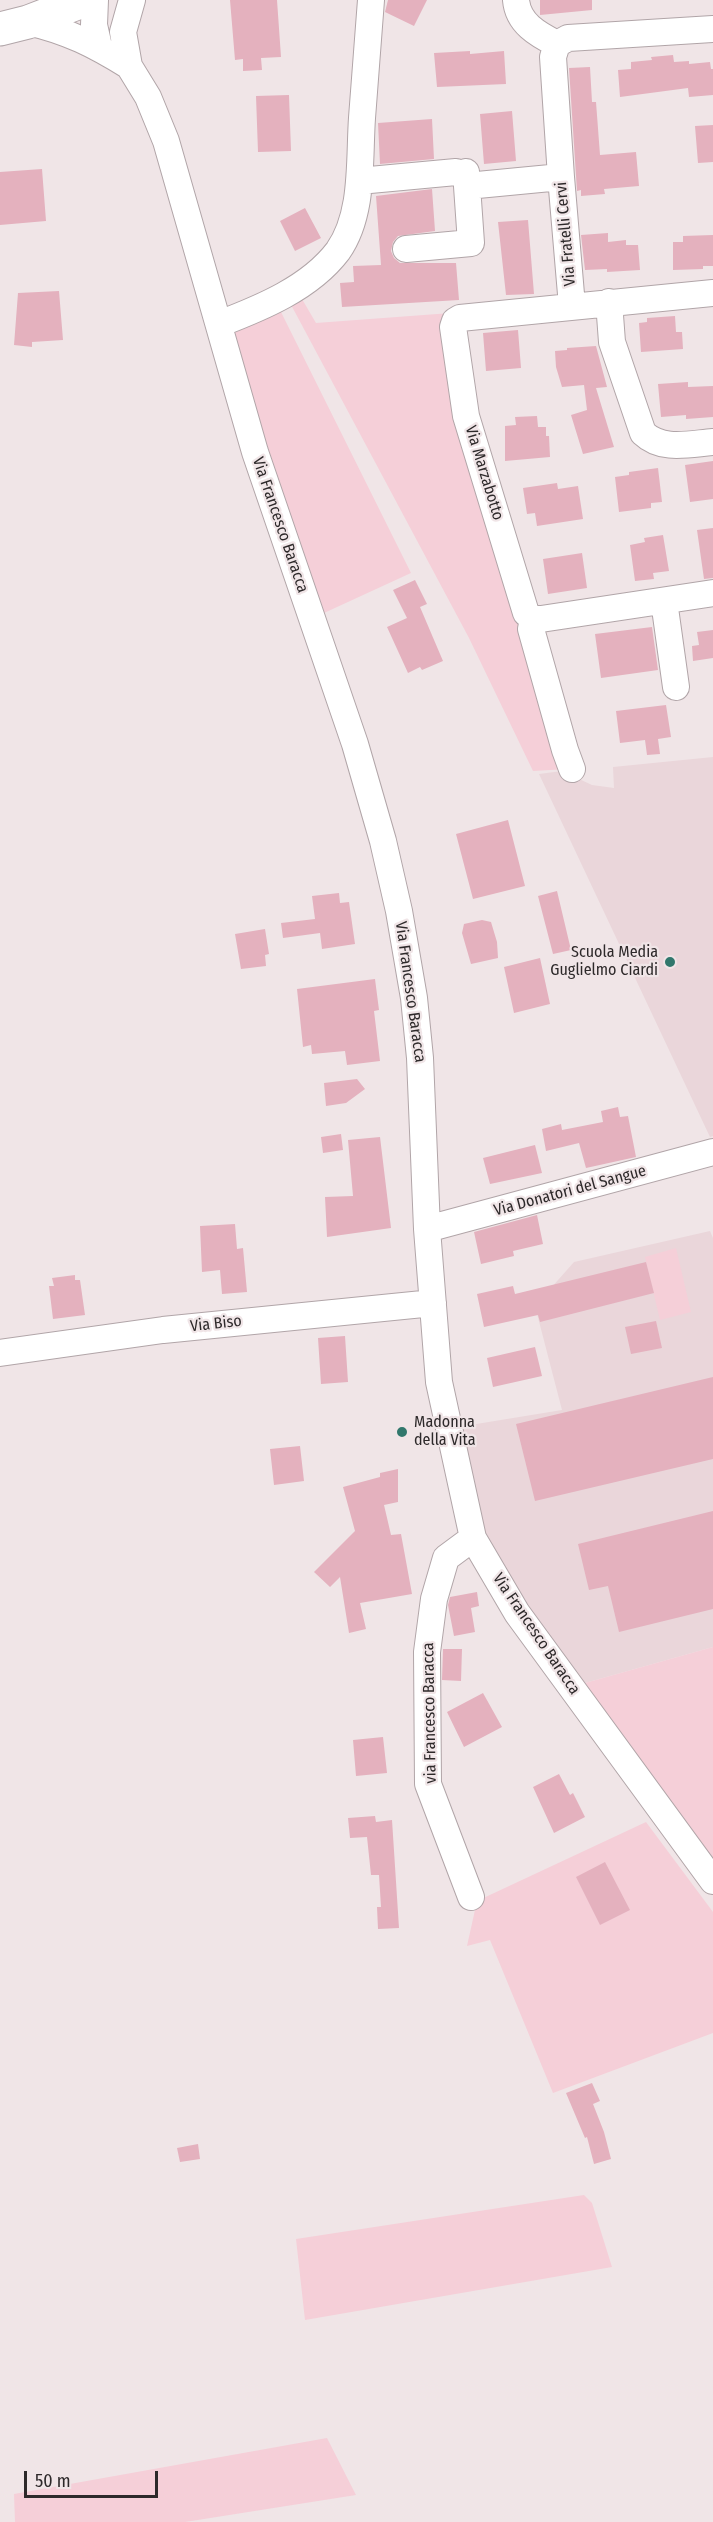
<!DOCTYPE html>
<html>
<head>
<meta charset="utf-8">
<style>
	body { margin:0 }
	#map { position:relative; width:713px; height:2522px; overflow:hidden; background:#f0e5e7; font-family:"Fira Sans Condensed",sans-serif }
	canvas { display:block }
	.scale { position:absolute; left:24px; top:2471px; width:134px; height:27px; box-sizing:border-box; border:3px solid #2d292a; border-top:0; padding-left:8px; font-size:18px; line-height:21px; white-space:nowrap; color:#2d292a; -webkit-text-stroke:4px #f0e5e7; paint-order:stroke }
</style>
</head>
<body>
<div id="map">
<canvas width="713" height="2522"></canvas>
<div class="scale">50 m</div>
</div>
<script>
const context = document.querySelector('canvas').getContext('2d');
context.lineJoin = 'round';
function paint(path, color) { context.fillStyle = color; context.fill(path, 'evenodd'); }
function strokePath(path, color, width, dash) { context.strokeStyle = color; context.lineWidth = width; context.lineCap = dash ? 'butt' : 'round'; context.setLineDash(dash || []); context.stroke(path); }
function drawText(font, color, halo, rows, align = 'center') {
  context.font = font + ' "Fira Sans Condensed",sans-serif'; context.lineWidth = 4.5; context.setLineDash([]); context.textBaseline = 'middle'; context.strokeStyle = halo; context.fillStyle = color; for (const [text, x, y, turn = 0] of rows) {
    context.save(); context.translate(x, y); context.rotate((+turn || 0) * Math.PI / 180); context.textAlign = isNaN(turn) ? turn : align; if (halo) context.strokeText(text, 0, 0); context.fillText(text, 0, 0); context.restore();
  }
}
paint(new Path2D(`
	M713,757V1136L710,1137L539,774L562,771L592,785L614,788L613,767Z
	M710,1231L713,1238V1647L578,1685L483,1539L458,1427L562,1410L535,1306L574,1262Z`), '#ead6da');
paint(new Path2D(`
	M302,299L316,323L451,313L568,769L533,771L469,638L289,301Z
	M279,308L411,573L324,613L255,423L232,334Z
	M676,1248L691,1312L660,1320L645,1257Z
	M713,1647V1866L578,1685Z
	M646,1822L713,1912V2033L553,2093L490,1940L467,1946L477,1901Z
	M584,2195L592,2203L612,2267L305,2320L296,2239Z
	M327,2438L356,2495L185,2522H15L14,2494Z`), '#f5cfd8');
paint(new Path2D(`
	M230,0H277L281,57L261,58L262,70L243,71V59L235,60Z
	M388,0H427L414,26L385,12Z
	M540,0H592V10L540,15Z
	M470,51V54L504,51L506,84L437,87L434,53Z
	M673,55L674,62L689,61V64L710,62L711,69H713V95L689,97L688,88L620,97L618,70L631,69V62L652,60L651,57Z
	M590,67L592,102H596L600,155L636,152L639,186L604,189L605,194L581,196V190L577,191L569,68Z
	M289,95L291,151L258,152L256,96Z
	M512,111L516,161L484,164L480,114Z
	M432,119L434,159L380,164L378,123Z
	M713,125V162L698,163L695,126Z
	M42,169L46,221L0,225V172Z
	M432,189L435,231L398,236L393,242L391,251L394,258L400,263H456L459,300L342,307L340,283L354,282L353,266L381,265L376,196Z
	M305,208L321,238L295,251L280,221Z
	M528,220L534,294L506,295L498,222Z
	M608,233V242L626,240V245H638L640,270L607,272V269L585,270L581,235Z
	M713,235V266H703V269L673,270V242H683V236Z
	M59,291L63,340L32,342V347L14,345L18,293Z
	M675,316L676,332H682L683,349L641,352L639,323L647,322V318Z
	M518,330L521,368L486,371L483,333Z
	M596,346L607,387L596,388L614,447L583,454L571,415L587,410L584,385L562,387L556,367L555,351L567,350V348Z
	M688,382V387L713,386V417L686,419V415L661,417L658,384Z
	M537,416L538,427H546V436H549L550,457L505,461V426L516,425L515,417Z
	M713,461V499L690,502L685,465Z
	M658,468L662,502L651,503V508L619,512L615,477L629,475V472Z
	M557,483L558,489L578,486L583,519L537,526L535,513L527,514L523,488Z
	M713,528V578L704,579L697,530Z
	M663,535L669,571L653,573L654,579L635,581L630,545L645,542L644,538Z
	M582,553L587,588L548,594L543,559Z
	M415,580L427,604L420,607L443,661L422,670L420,667L408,673L387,627L407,618L393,590Z
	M652,627L658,670L601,678L595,634Z
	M713,630V658L693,661L692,646L699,645L697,632Z
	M666,705L671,737L658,739L660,754L647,755L645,740L620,743L616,711Z
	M508,820L525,886L473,899L456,834Z
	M557,891L571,950L553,954L538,896Z
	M339,893L340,903L349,902L355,944L322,949L320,933L283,938L281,923L315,919L312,896Z
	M482,920L491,922L497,942L498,958L471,964L462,933L464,924Z
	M265,929L269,954L265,955L266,966L241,969L235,934Z
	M540,958L550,1004L514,1013L504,967Z
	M375,979L379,1010L374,1011L380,1061L347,1065L345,1051L312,1054L311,1045L303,1047L297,989Z
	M357,1079L365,1089L346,1103L326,1106L324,1083Z
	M618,1107L620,1117L628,1116L636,1157L586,1168L579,1143L546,1151L542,1129L561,1124L562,1130L603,1122L601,1111Z
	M341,1134L343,1150L323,1153L321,1137Z
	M380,1137L391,1228L327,1237L325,1197L353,1196L348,1140Z
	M535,1145L542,1173L490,1184L483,1158Z
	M537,1215L543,1244L513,1251L514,1256L481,1264L474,1232Z
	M235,1224L237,1249L243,1248L247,1292L222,1294L220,1270L202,1272L200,1226Z
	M646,1262L654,1293L540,1322L538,1315L484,1327L477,1294L513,1286L515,1294Z
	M75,1275V1280H80L85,1315L53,1319L49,1286H54L52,1278Z
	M656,1321L662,1348L631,1354L625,1327Z
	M345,1336L348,1382L321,1384L318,1338Z
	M535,1347L542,1376L493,1387L487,1358Z
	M713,1377V1459L535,1501L516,1424Z
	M300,1446L304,1481L274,1485L270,1449Z
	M398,1469V1502L384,1505L391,1535L401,1534L412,1594L360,1603L366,1629L349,1633L340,1577L330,1587L314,1572L355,1531L343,1487L380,1477V1473Z
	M713,1511V1609L619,1632L608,1586L589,1590L578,1544Z
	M477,1592L479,1606L471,1608L475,1632L454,1636L448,1605L450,1597Z
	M443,1649H462L461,1681L442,1680Z
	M483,1693L502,1727L464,1747L447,1712Z
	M383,1737L387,1773L356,1776L353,1740Z
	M559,1774L570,1795L573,1793L585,1817L554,1833L533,1787Z
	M375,1816L376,1822L392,1820L399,1928L378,1929L377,1907H381L379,1875H371L367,1837L350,1838L348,1818Z
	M605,1862L630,1910L600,1925L576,1877Z
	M592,2083L600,2101L593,2104L604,2132L611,2159L594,2164L587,2137L585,2138L566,2093Z
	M198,2144L200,2159L180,2162L177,2148Z`), '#e4b1be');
const minor = new Path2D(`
	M95,0L94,25L99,47
	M132,0L123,32L129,66L148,97L166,141L255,452L355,744L383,841L399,911L414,998L420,1058L427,1229L439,1382L473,1538L517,1613L713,1881
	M516,0C518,23 537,34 557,44
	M28,22C68,31 95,45 129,66
	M359,181L456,172
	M467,186L561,177
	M406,249L471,243L466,172
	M713,293L460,318L455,321L453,327L466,416L526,613L533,619H541L713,593
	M609,302L612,342L643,433C662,451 688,444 713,442
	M572,306L561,177L553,57L557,44L568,38L713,29
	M219,324C261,308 310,288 338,251C364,214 359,161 362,118C365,79 368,39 371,0
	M664,601L676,687
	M533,619L531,629L565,750L572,769
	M427,1229L713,1152
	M0,1353L163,1330L433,1303
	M471,1897L428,1784L427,1652L434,1599L446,1558L473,1538`);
const major = new Path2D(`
	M0,29L28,22L85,0`);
strokePath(minor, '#b1a5a8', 28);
strokePath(major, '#b1a5a8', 35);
strokePath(minor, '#fff', 26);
strokePath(major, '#fff', 33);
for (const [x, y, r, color] of [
	[670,962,6,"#31776c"],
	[402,1432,6,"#31776c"]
]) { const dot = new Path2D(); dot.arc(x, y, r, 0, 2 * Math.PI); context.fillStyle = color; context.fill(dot); strokePath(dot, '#f0e5e7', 2); }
drawText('16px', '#2d292a', '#f0e5e7', [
	["Via Fratelli Cervi",566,234,-95],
	["Via Marzabotto",484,473,73],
	["Via Francesco Baracca",280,525,71],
	["Via Francesco Baracca",410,992,82],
	["Via Donatori del Sangue",570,1191,-15],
	["Via Biso",216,1324,-6],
	["Via Francesco Baracca",536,1634,56],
	["via Francesco Baracca",430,1713,-91]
]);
drawText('16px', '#2d292a', '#f0e5e7', [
	["Scuola Media",658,953],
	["Guglielmo Ciardi",658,971],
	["Madonna",414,1423,"left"],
	["della Vita",414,1441,"left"]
], 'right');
</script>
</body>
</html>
